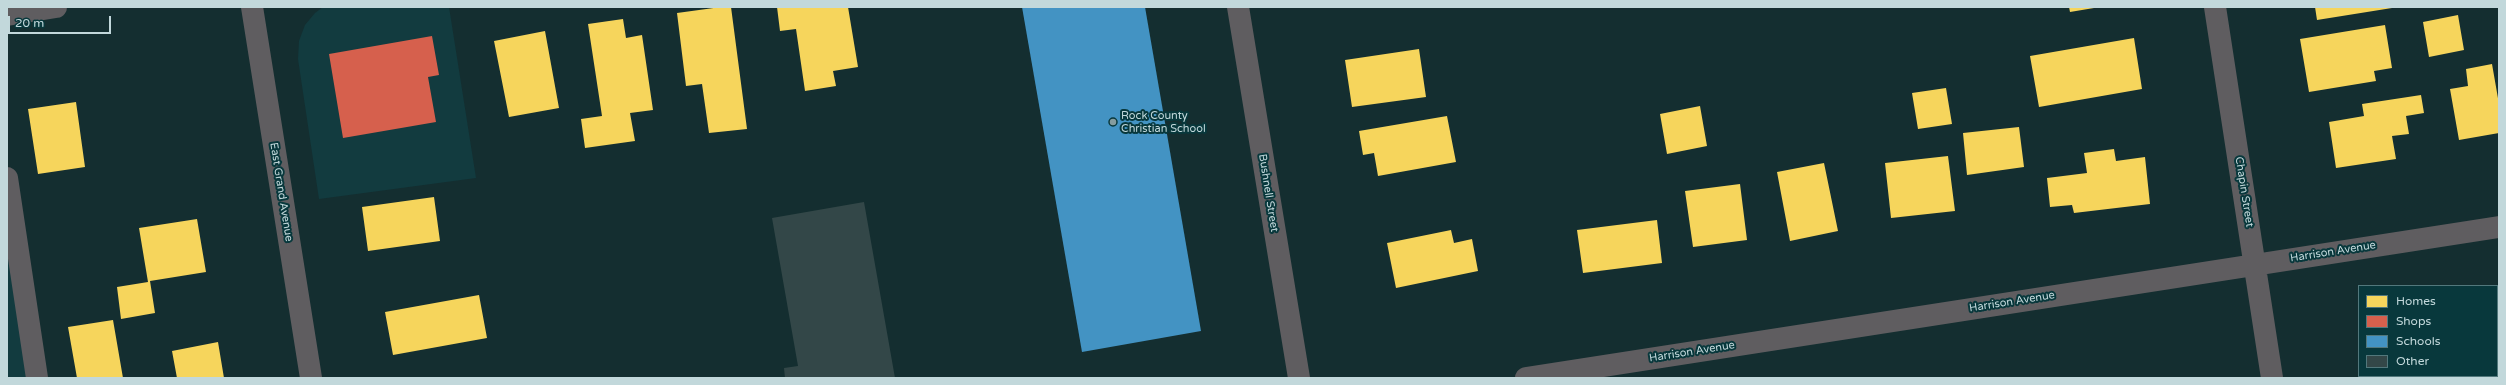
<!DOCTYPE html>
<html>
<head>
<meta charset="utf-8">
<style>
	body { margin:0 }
	#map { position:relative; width:2506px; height:385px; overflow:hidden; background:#142e30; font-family:"Varela Round",sans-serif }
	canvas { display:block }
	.frame { position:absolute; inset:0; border:8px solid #c2d8db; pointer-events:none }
	.legend { position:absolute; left:2358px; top:285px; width:140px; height:92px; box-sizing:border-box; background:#08383c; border:1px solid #52787c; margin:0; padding:5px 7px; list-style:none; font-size:12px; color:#c2d8db }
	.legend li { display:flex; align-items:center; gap:8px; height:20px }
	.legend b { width:20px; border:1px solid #52787c }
	.scale { position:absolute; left:8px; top:16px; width:103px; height:18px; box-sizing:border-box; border:2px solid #c2d8db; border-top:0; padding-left:5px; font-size:12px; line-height:14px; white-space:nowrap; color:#c2d8db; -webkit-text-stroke:3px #08383c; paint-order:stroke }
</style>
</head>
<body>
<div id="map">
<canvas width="2506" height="385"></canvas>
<div class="frame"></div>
<ul class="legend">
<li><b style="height:11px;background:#f6d55c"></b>Homes</li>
<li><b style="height:11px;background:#d6604d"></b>Shops</li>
<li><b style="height:11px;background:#4393c3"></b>Schools</li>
<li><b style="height:11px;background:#334748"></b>Other</li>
</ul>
<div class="scale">20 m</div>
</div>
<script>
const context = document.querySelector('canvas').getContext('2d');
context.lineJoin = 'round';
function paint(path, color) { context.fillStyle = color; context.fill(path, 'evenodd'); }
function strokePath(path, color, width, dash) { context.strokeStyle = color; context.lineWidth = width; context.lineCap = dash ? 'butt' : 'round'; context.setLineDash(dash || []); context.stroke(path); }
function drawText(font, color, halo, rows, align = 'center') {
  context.font = font + ' "Varela Round",sans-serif'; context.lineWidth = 4; context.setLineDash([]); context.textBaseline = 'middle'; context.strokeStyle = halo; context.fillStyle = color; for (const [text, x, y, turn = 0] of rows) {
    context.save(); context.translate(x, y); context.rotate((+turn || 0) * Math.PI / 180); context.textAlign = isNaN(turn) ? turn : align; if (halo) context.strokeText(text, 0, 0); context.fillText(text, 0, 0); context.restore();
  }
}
paint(new Path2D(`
	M323,7H449L476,178L319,199L298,59L299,41L305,25L315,13Z
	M7,229L32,378H7Z`), '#123b3f');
paint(new Path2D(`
	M721,7H731L747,129L709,133L702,84L686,86L677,13Z
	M777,7H848L858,67L833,71L836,86L805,91L796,29L780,31Z
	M2069,7H2094V8L2070,12Z
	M2315,7H2392V8L2317,20Z
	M2458,15L2464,50L2429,57L2423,22Z
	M623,19L626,38L642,35L653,110L630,113L635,141L585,148L581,119L602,116L588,24Z
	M2385,25L2392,68L2374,71L2376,81L2309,92L2300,39Z
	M545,31L559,108L509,117L494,41Z
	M2134,38L2142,89L2039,107L2030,56Z
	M1419,49L1426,97L1352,107L1345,60Z
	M2492,64L2499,104V133L2459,140L2450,89L2468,86L2466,69Z
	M1946,88L1952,124L1918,129L1912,93Z
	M2421,95L2424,113L2406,116L2409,134L2392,136L2396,159L2336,168L2329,122L2364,116L2362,104Z
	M76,102L85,167L38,174L28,109Z
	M1700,106L1707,146L1667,154L1660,114Z
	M1447,116L1456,162L1378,176L1374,153L1363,155L1359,131Z
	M2019,127L2024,167L1967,175L1963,133Z
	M2114,149L2116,161L2145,157L2150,204L2074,213L2072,205L2050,207L2047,178L2087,173L2084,153Z
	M1948,156L1955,211L1891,218L1885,163Z
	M1824,163L1838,231L1790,241L1777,172Z
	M1740,184L1747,240L1693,247L1685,191Z
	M434,197L440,241L368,251L362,207Z
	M197,219L206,272L150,281L155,313L121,319L117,287L148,282L139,228Z
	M1657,220L1662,263L1583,273L1577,230Z
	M1451,230L1454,243L1472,239L1478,271L1396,288L1387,243Z
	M479,295L487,338L393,355L385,312Z
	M113,320L123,378H77L68,327Z
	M218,342L224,378H177L172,351Z
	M2381,376H2471V378H2381Z`), '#f6d55c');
paint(new Path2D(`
	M432,36L439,75L428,77L436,122L343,138L329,54Z`), '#d6604d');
paint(new Path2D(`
	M1022,7H1145L1201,331L1082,352Z`), '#4393c3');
paint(new Path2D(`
	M864,202L895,378H785L784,368L798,366L772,218Z`), '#334748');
strokePath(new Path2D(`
	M252,7L311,378
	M1238,7L1299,378
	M2215,7L2272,378
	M7,15L56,7
	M7,178L37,378
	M1526,378L2499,227`), '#5f5d60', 22);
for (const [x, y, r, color] of [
	[1113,122,4,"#859c9f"]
]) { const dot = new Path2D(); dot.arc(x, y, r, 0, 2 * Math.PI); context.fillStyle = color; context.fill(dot); strokePath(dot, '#08383c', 1.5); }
drawText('11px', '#c2d8db', '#08383c', [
	["Rock County",1121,116],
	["Christian School",1121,129]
], 'left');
drawText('11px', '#c2d8db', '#08383c', [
	["East Grand Avenue",281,192,81],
	["Chapin Street",2244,192,81],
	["Bushnell Street",1268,193,81],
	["Harrison Avenue",2333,252,-9],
	["Harrison Avenue",2012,302,-9],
	["Harrison Avenue",1692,352,-9]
]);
</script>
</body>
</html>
